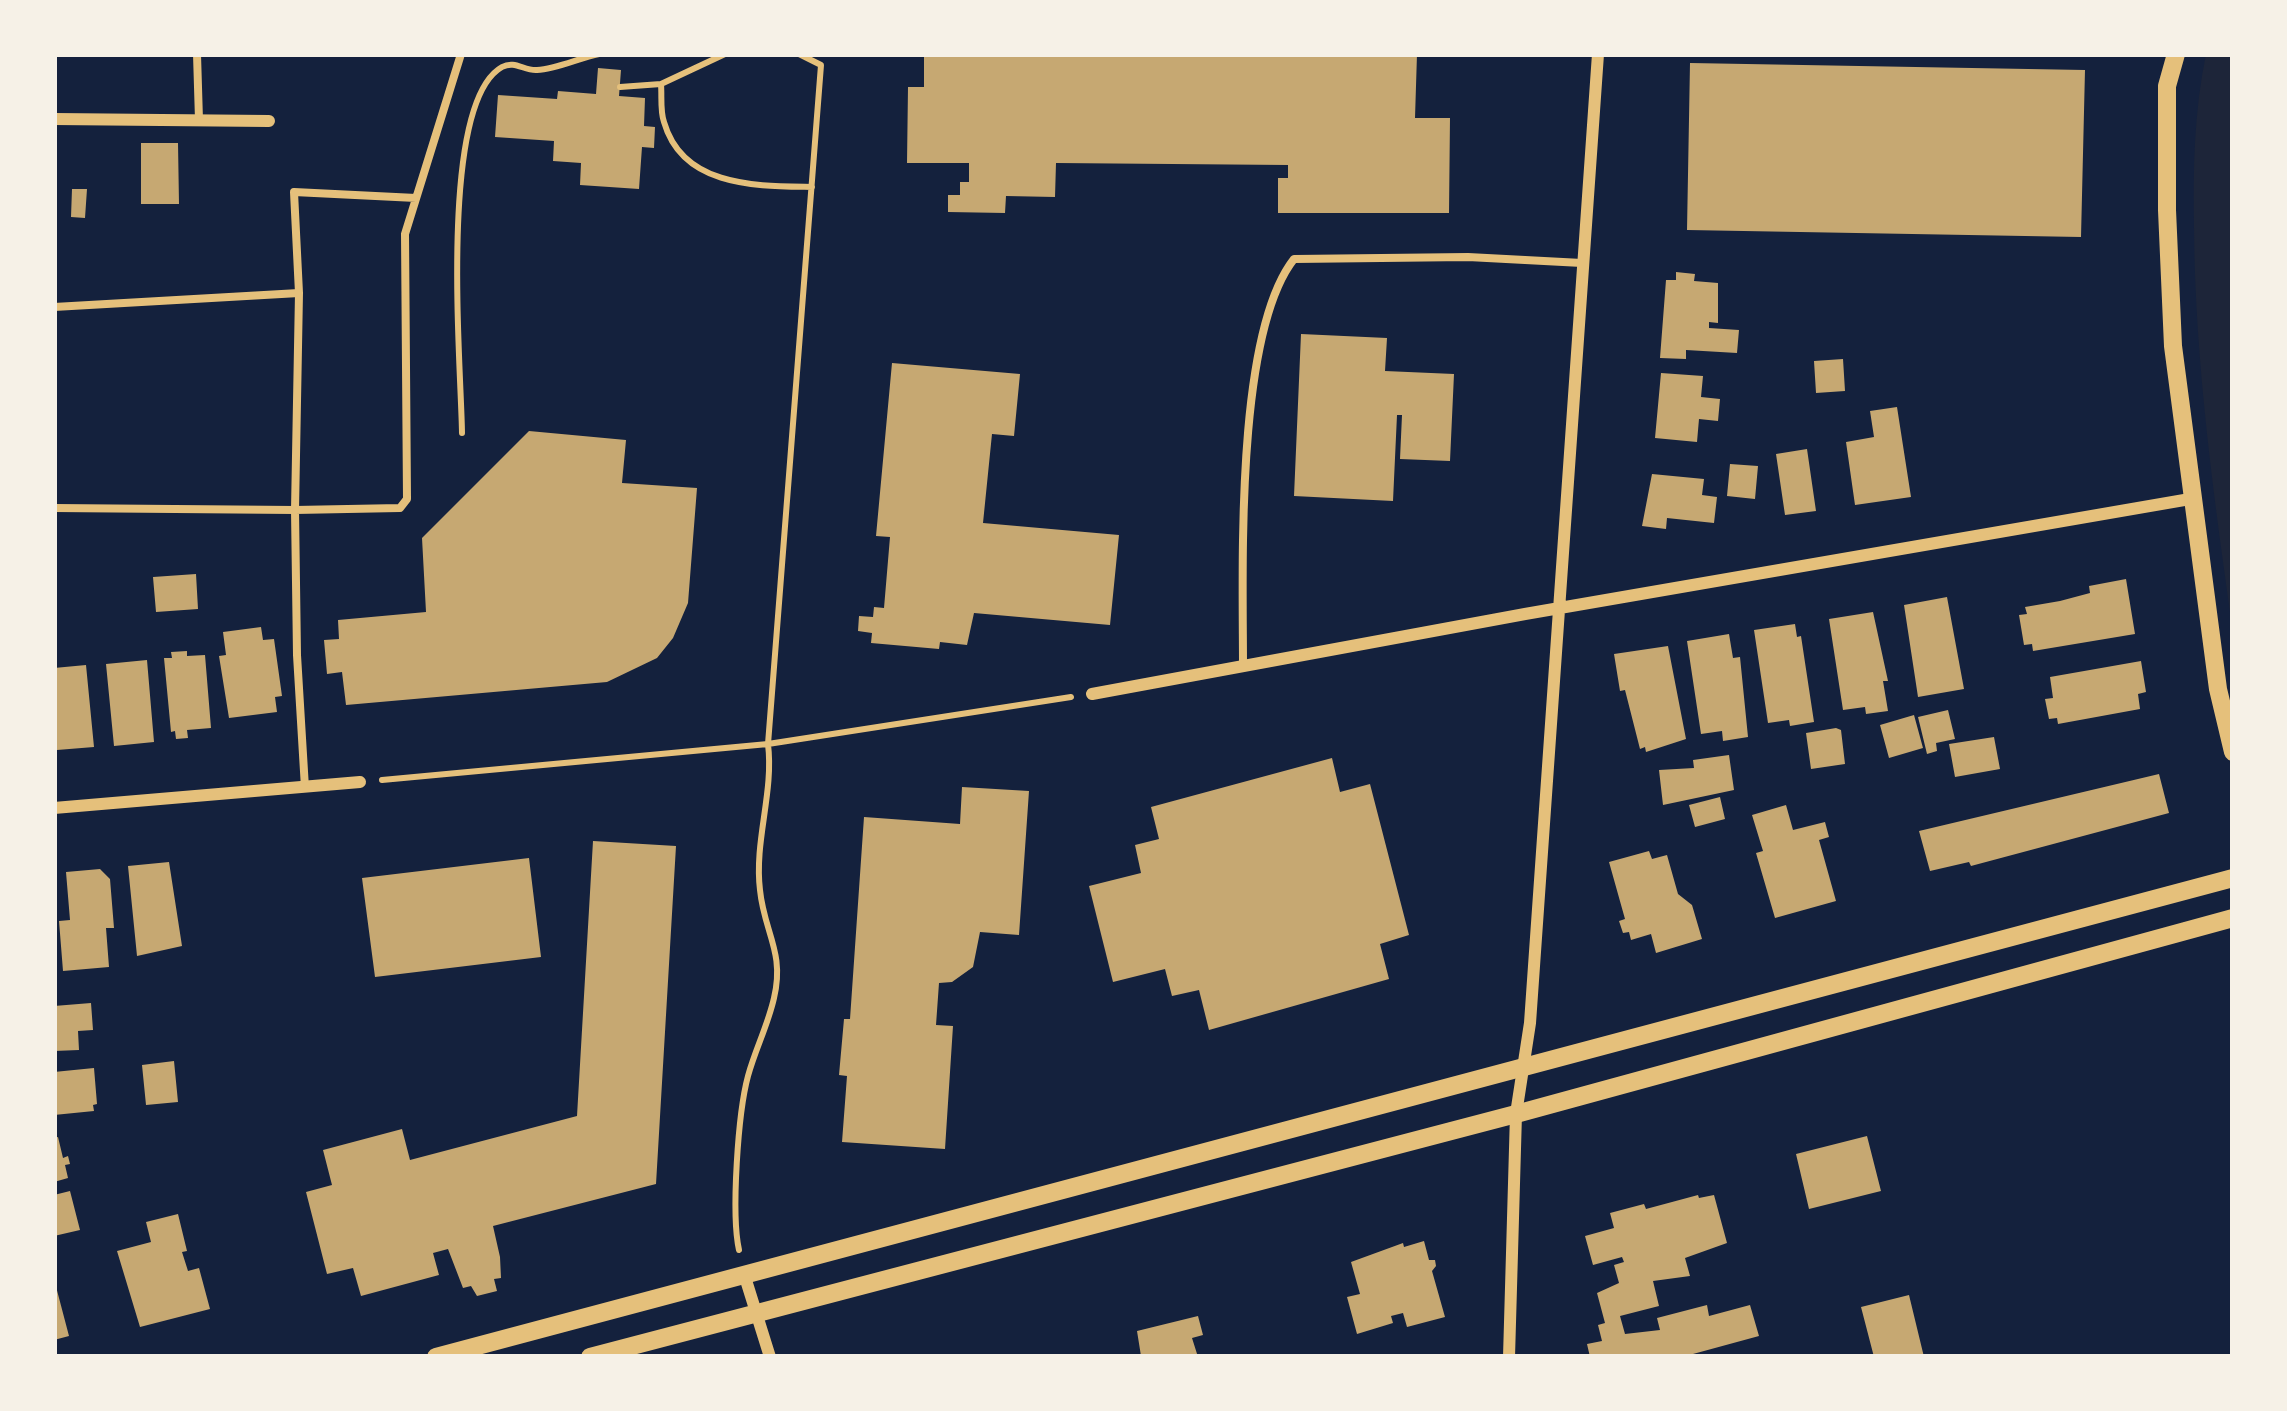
<!DOCTYPE html>
<html>
<head>
<meta charset="utf-8">
<style>
	body { margin:0 }
	#map { position:relative; width:2287px; height:1411px; overflow:hidden; background:#14213d; font-family:"Fira Sans Condensed",sans-serif }
	canvas { display:block }
	.frame { position:absolute; inset:0; border:57px solid #f6f1e7; pointer-events:none }
</style>
</head>
<body>
<div id="map">
<canvas width="2287" height="1411"></canvas>
<div class="frame"></div>
</div>
<script>
const context = document.querySelector('canvas').getContext('2d');
context.lineJoin = 'round';
function paint(path, color) { context.fillStyle = color; context.fill(path, 'evenodd'); }
function strokePath(path, color, width, dash) { context.strokeStyle = color; context.lineWidth = width; context.lineCap = dash ? 'butt' : 'round'; context.setLineDash(dash || []); context.stroke(path); }
paint(new Path2D(`
	M2206,54H2233V633C2214,498 2195,364 2194,228C2193,169 2194,112 2206,54Z`), '#1d2539');
paint(new Path2D(`
	M924,54H1417L1415,118H1450L1449,213H1278V178H1288V165L1056,163L1055,197L1006,196L1005,213L948,212V195H960V182H969V163H907L908,87H924Z
	M1690,63L2085,70L2081,237L1687,230Z
	M598,68L621,70L619,96L645,98L644,126L655,127L654,148L642,147L639,189L580,185L581,163L553,161L554,141L495,137L498,95L557,99L558,91L596,94Z
	M141,143H178L179,204H141Z
	M72,189H87L85,218L71,217Z
	M1676,272L1695,274L1694,281L1718,283V323L1709,322V328L1739,330L1737,353L1686,350V359L1660,358L1666,280H1676Z
	M1301,334L1387,338L1385,371L1454,374L1450,461L1400,459L1402,415H1397L1393,501L1294,496Z
	M1843,359L1845,391L1816,393L1814,361Z
	M892,363L1020,374L1014,436L992,434L983,523L1119,535L1110,625L974,613L967,645L940,642L939,649L871,643L872,633L858,631L859,616L873,617L874,607L884,608L890,537L876,536Z
	M1661,373L1703,376L1701,397L1720,399L1718,421L1699,419L1697,442L1655,438Z
	M1897,407L1911,497L1855,505L1846,442L1874,437L1870,411Z
	M529,431L626,440L622,483L697,488L688,603L673,638L657,658L607,682L346,705L342,672L327,674L324,640L339,639L338,620L426,612L422,538Z
	M1807,449L1816,511L1785,515L1776,454Z
	M1730,464L1758,466L1755,499L1727,496Z
	M1652,474L1704,479L1702,495L1717,497L1714,523L1667,518L1666,529L1642,526Z
	M196,574L198,609L156,612L153,577Z
	M2126,579L2135,634L2033,651L2032,644L2024,645L2019,615L2027,614L2025,607L2060,601L2090,593L2089,586Z
	M1947,597L1964,689L1918,697L1904,605Z
	M1873,612L1888,681H1883L1888,711L1866,714L1865,707L1843,710L1829,619Z
	M1795,624L1797,637L1801,636L1814,722L1790,726L1789,720L1768,723L1754,630Z
	M261,627L263,640L274,639L282,696L275,697L277,712L229,718L219,656L226,655L223,632Z
	M1729,634L1733,658L1740,657L1748,737L1723,741L1722,731L1701,734L1687,641Z
	M1668,646L1686,739L1646,752L1645,747L1640,749L1625,690L1620,691L1614,654Z
	M187,651V656L205,655L211,728L187,730L188,738L176,739L175,731L171,732L164,658H172L171,652Z
	M147,660L154,742L114,746L106,664Z
	M2141,661L2146,692L2138,694L2140,709L2058,724L2057,718L2049,719L2045,699L2053,698L2050,677Z
	M86,665L94,747L57,750L54,668Z
	M1948,710L1955,739L1936,743L1937,751L1927,754L1918,717Z
	M1914,715L1923,748L1889,758L1880,725Z
	M1836,728L1841,730L1845,764L1811,769L1806,733Z
	M1994,737L2000,769L1955,777L1949,744Z
	M1729,755L1734,790L1663,805L1659,770L1694,768L1693,760Z
	M1332,758L1340,792L1370,784L1409,935L1380,944L1389,979L1209,1030L1199,990L1172,996L1165,969L1113,982L1089,886L1141,873L1135,845L1159,839L1151,807Z
	M2159,774L2169,813L1971,866L1969,862L1930,871L1919,831Z
	M962,787L1029,791L1019,935L980,932L973,967L952,982L939,983L936,1025L953,1026L945,1149L842,1142L847,1076L839,1075L844,1019H850L864,817L960,824Z
	M1720,797L1725,819L1695,827L1689,805Z
	M1786,805L1793,830L1825,822L1829,837L1819,840L1836,901L1775,918L1756,853L1763,851L1752,815Z
	M593,841L676,846L656,1184L493,1226L500,1257L501,1278L494,1279L497,1291L477,1296L471,1286L463,1288L448,1249L433,1253L439,1275L361,1296L353,1268L327,1274L306,1192L332,1185L323,1150L402,1129L410,1160L577,1116Z
	M1649,851L1652,859L1667,855L1678,894L1692,905L1702,939L1656,953L1651,934L1631,940L1629,932L1623,933L1619,921L1625,919L1609,862Z
	M529,858L541,957L375,977L362,878Z
	M169,862L182,946L137,956L128,866Z
	M100,869L110,879L114,928H106L109,967L63,971L59,921L70,920L66,872Z
	M91,1003L93,1030L78,1031L79,1050L54,1051V1006Z
	M174,1061L178,1102L146,1105L142,1065Z
	M94,1068L97,1104L93,1105L94,1111L54,1115V1072Z
	M1867,1136L1881,1191L1809,1209L1796,1154Z
	M58,1137L63,1158L68,1156L70,1164L65,1165L68,1178L54,1182V1138Z
	M70,1191L80,1230L54,1236V1195Z
	M1698,1195L1699,1198L1714,1195L1727,1243L1685,1258L1690,1276L1653,1281L1659,1306L1620,1316L1625,1334L1660,1330L1657,1318L1707,1305L1709,1316L1750,1305L1759,1336L1682,1357H1590L1587,1344L1602,1341L1598,1325L1605,1323L1597,1293L1619,1283L1614,1265L1624,1262L1622,1257L1593,1265L1585,1236L1614,1228L1610,1213L1644,1204L1646,1209Z
	M178,1214L187,1251L182,1252L188,1271L199,1268L210,1309L140,1327L117,1251L151,1242L146,1222Z
	M1424,1241L1429,1260H1435L1436,1266L1432,1271L1445,1317L1407,1327L1403,1313L1391,1316L1393,1323L1357,1334L1347,1297L1360,1294L1351,1262L1403,1243L1404,1247Z
	M54,1279L69,1336L54,1340Z
	M1909,1295L1924,1357H1874L1861,1307Z
	M1198,1316L1203,1335L1192,1338L1198,1357L1141,1356L1137,1331Z`), '#c6a872');
strokePath(new Path2D(`
	M661,84C662,96 660,111 664,122C683,188 758,186 812,187
	M620,87L661,84L725,54
	M462,433C461,363 438,103 502,67C515,60 524,71 537,70C557,69 579,58 599,54
	M382,780L768,744L1071,697
	M739,1250C731,1214 738,1113 748,1076C755,1050 768,1025 774,998C785,952 764,932 760,890C754,841 774,793 768,744L821,65L799,54`), '#e5c07b', 6);
strokePath(new Path2D(`
	M197,54L199,120
	M54,307L299,293L294,192L416,198
	M54,508L295,510L299,293
	M1243,666C1243,569 1235,334 1294,259L1468,257L1582,263
	M305,788L297,655L295,510L400,508L407,499L405,234L461,54`), '#e5c07b', 8);
strokePath(new Path2D(`
	M54,119L269,121
	M1092,694L1525,614L2190,499
	M54,808L360,782
	M745,1277L770,1357
	M1509,1357L1516,1114L1530,1023L1598,54`), '#e5c07b', 12);
strokePath(new Path2D(`
	M2176,54L2167,86V210L2173,346L2218,689L2233,752
	M436,1357L2233,878
	M590,1357L1516,1114L2233,918`), '#e5c07b', 18);
</script>
</body>
</html>
